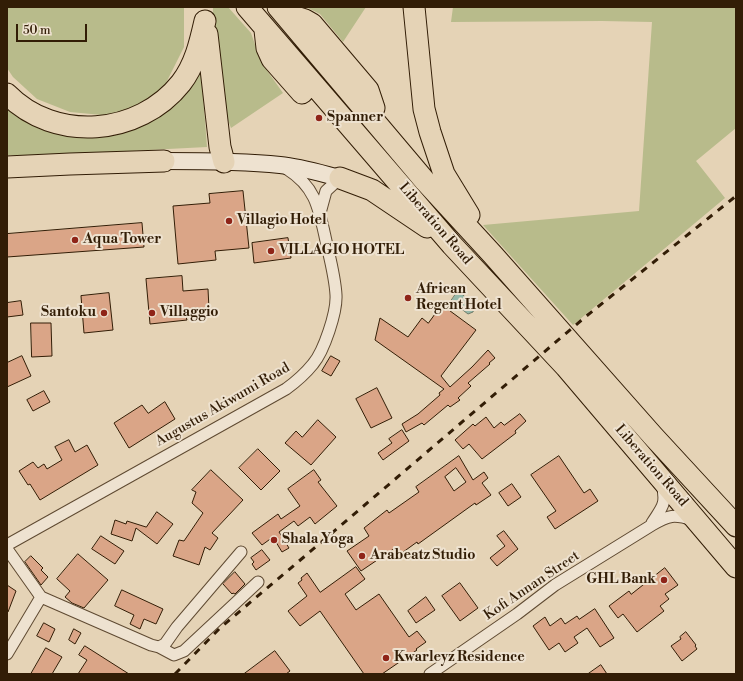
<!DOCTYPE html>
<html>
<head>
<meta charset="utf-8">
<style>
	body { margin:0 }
	#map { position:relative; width:743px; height:681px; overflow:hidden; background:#e5d3b6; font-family:"Libre Bodoni",serif }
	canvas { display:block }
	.frame { position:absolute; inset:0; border:8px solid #321d06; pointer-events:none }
	.scale { position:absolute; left:16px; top:24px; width:71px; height:18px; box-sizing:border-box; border:2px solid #321d06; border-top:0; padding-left:5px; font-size:12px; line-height:14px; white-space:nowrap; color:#321d06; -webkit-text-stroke:3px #eee2d0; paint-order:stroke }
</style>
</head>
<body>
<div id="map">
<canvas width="743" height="681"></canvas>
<div class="frame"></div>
<div class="scale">50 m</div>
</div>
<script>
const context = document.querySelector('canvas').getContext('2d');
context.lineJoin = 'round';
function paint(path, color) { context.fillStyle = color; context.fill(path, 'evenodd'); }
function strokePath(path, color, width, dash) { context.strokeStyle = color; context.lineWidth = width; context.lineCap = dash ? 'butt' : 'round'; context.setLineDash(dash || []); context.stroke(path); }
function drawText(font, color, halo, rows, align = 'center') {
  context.font = font + ' "Libre Bodoni",serif'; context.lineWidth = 4; context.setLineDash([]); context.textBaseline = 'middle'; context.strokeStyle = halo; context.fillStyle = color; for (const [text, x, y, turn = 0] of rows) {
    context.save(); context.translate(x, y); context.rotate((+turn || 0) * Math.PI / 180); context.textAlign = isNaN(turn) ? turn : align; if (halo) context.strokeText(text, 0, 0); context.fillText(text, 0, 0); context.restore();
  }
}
paint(new Path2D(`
	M7,7H184V47L165,85L148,100L112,116L70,112L37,99L13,77L7,68Z
	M213,7H228L251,33L261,62L283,93L231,128L220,99L212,39Z
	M306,7H366L343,42L320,14Z
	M453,7H736V128L696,161L725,198L573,325L483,225L639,211L652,22L602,21L451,22Z
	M201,68L207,147L31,156L7,155V100L126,129L181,98Z`), '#b8bb8b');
const water = new Path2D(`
	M458,291L475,305L473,312L468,314L451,301Z`);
paint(water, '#96b8a9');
strokePath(water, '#6e7a68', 1);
const building = new Path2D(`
	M243,191L249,248L215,251L216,260L178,264L173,206L210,203L209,194Z
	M142,223L144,247L7,257V234Z
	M288,238L291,258L254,263L252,243Z
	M182,276L183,291L208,289L209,309L184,310L187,320L150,324L146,279Z
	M109,293L113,330L84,333L81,296Z
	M21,301L23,315L7,317V303Z
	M442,305L476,330L441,376L450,387L472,367L488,350L495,358L489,363L490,364L468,383L471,386L458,398L460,400L450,407L448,405L424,425L422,423L406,432L402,424L418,414L440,395L439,393L444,389L375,340L380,318L408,337L422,318L428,323Z
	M31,323H51L52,356L32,357Z
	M22,356L31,376L7,387V363Z
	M331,356L340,361L331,376L322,371Z
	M377,388L392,418L371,428L356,399Z
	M44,391L50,402L33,411L27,400Z
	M165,402L175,419L129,448L114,423L142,405L148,413Z
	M520,414L526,421L515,431L516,433L482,459L469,444L463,449L455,440L473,424L475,426L486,417L494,428L501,422L504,425Z
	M318,420L336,437L311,465L285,443L296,431L302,437Z
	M402,430L409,441L383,460L378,453L392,443L389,439Z
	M69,440L75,452L87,445L98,465L40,500L30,484L28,485L19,471L33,462L38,468L44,464L47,469L62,460L55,447Z
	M258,449L280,471L261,490L239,468Z
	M459,456L473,480L484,472L488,478L482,483L491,495L476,505L475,503L418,544L417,542L399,555L395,548L361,571L347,551L369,536L364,528L387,510L389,513L419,492L416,487ZM456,468L466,482L454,491L445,477Z
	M559,456L584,493L590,489L598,501L555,529L547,517L556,511L531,475Z
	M211,470L243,500L212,533L218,538L210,550L205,547L199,565L173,556L179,540L184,541L203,513L192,503L196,492L192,490Z
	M314,470L321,480L318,482L337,506L315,524L310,517L298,526L294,521L279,532L289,548L282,552L273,537L262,545L252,533L278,514L281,519L300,506L288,489Z
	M512,484L521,497L508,506L499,493Z
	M157,512L173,524L157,544L136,528L132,541L111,534L115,520L126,524L127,521L146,527Z
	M504,531L518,549L497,566L490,558L505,546L497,536Z
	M101,536L124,551L115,564L92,549Z
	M262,550L270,560L256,570L252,564L254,562L251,558Z
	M78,554L108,580L84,608L72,603L65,597L70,591L57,579Z
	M31,556L43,568L41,570L48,577L41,585L25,562Z
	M356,567L365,579L345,594L356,610L379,594L409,637L417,631L426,642L416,649L417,650L382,674H364L320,611L300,626L288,611L307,596L298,583L302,580L301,578L307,573L320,592Z
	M665,568L678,585L665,594L669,599L660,606L664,611L637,632L623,614L618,618L609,606L629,591L631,594Z
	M235,572L245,584L235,594L233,593L232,594L223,584Z
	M460,583L478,608L460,621L442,596Z
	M7,585L16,591L8,612H7Z
	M122,590L163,609L156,624L144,619L140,629L130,624L134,615L115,606Z
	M426,597L435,610L416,623L408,611Z
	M595,609L614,638L600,647L587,628L574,637L578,643L565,652L559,643L549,650L533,626L545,617L550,626L561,618L565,624L577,616L579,619Z
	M44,623L55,629L49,642L37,636Z
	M74,629L81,633L75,644L69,640Z
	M686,632L696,645L695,646L697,649L682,661L671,646L681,639L680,637Z
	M85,646L129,674H78L87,660L79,655Z
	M46,648L62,657L52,674H31Z
	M275,651L290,671L286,674H244Z
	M601,665L607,674H588Z`);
paint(building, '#daa587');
strokePath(building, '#321d06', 1);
const street = new Path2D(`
	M320,213L326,191L340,178
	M652,523C662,507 667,505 662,484
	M7,545L286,389C297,381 305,374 313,364C324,351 337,312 336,295C335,277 330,259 326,241C319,209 316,187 287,169
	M7,549L41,597
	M41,597L151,645L159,647L165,644L177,627L241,552
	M159,647L174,655L184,651L258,582
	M7,654L41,597
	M430,674L517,614L555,585L652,525C669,515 674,514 693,520`);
const secondary = new Path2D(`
	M164,161C203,161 242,161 280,165C300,167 320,173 340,178`);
const highway = new Path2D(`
	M247,7L452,245L566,367L736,567
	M278,7L425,181L493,255L653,436L736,526
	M414,7L424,109L430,132L444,174L469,215
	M283,13L305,20L312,24L368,90L374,108
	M265,30L267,48L272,59L302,93
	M207,34L220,147L224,162
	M7,94C55,143 139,136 181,83C195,65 200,43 205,21
	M7,167L70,164L164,161
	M340,178L372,190L427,227`);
strokePath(street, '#5f4a32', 13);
strokePath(secondary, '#321d06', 18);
strokePath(highway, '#321d06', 23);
strokePath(street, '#eee2d0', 11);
strokePath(secondary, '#eee2d0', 16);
strokePath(highway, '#e5d3b6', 21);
strokePath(new Path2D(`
	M175,674L220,628L305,556L584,318L736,196`), '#321d06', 3, [7, 7]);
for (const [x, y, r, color] of [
	[319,118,4,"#8f2418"],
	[229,221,4,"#8f2418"],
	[75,240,4,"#8f2418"],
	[271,251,4,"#8f2418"],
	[408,298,4,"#8f2418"],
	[104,313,4,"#8f2418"],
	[152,313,4,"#8f2418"],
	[274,540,4,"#8f2418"],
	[362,556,4,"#8f2418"],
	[664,580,4,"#8f2418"],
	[386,658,4,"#8f2418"]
]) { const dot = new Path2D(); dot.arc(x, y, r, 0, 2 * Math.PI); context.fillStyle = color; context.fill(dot); strokePath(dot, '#eee2d0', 1.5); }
drawText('bold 14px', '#321d06', '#eee2d0', [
	["Spanner",327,118],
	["Villagio Hotel",237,221],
	["Aqua Tower",83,240],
	["VILLAGIO HOTEL",279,251],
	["African",416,290],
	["Regent Hotel",416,306],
	["Santoku",96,313,"right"],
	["Villaggio",160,313],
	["Shala Yoga",282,540],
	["Arabeatz Studio",370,556],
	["GHL Bank",656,580,"right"],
	["Kwarleyz Residence",394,658]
], 'left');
drawText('14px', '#321d06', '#eee2d0', [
	["Liberation Road",435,224,49],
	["Augustus Akiwumi Road",223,405,-30],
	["Liberation Road",651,466,49],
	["Kofi Annan Street",532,586,-34]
]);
</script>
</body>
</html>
